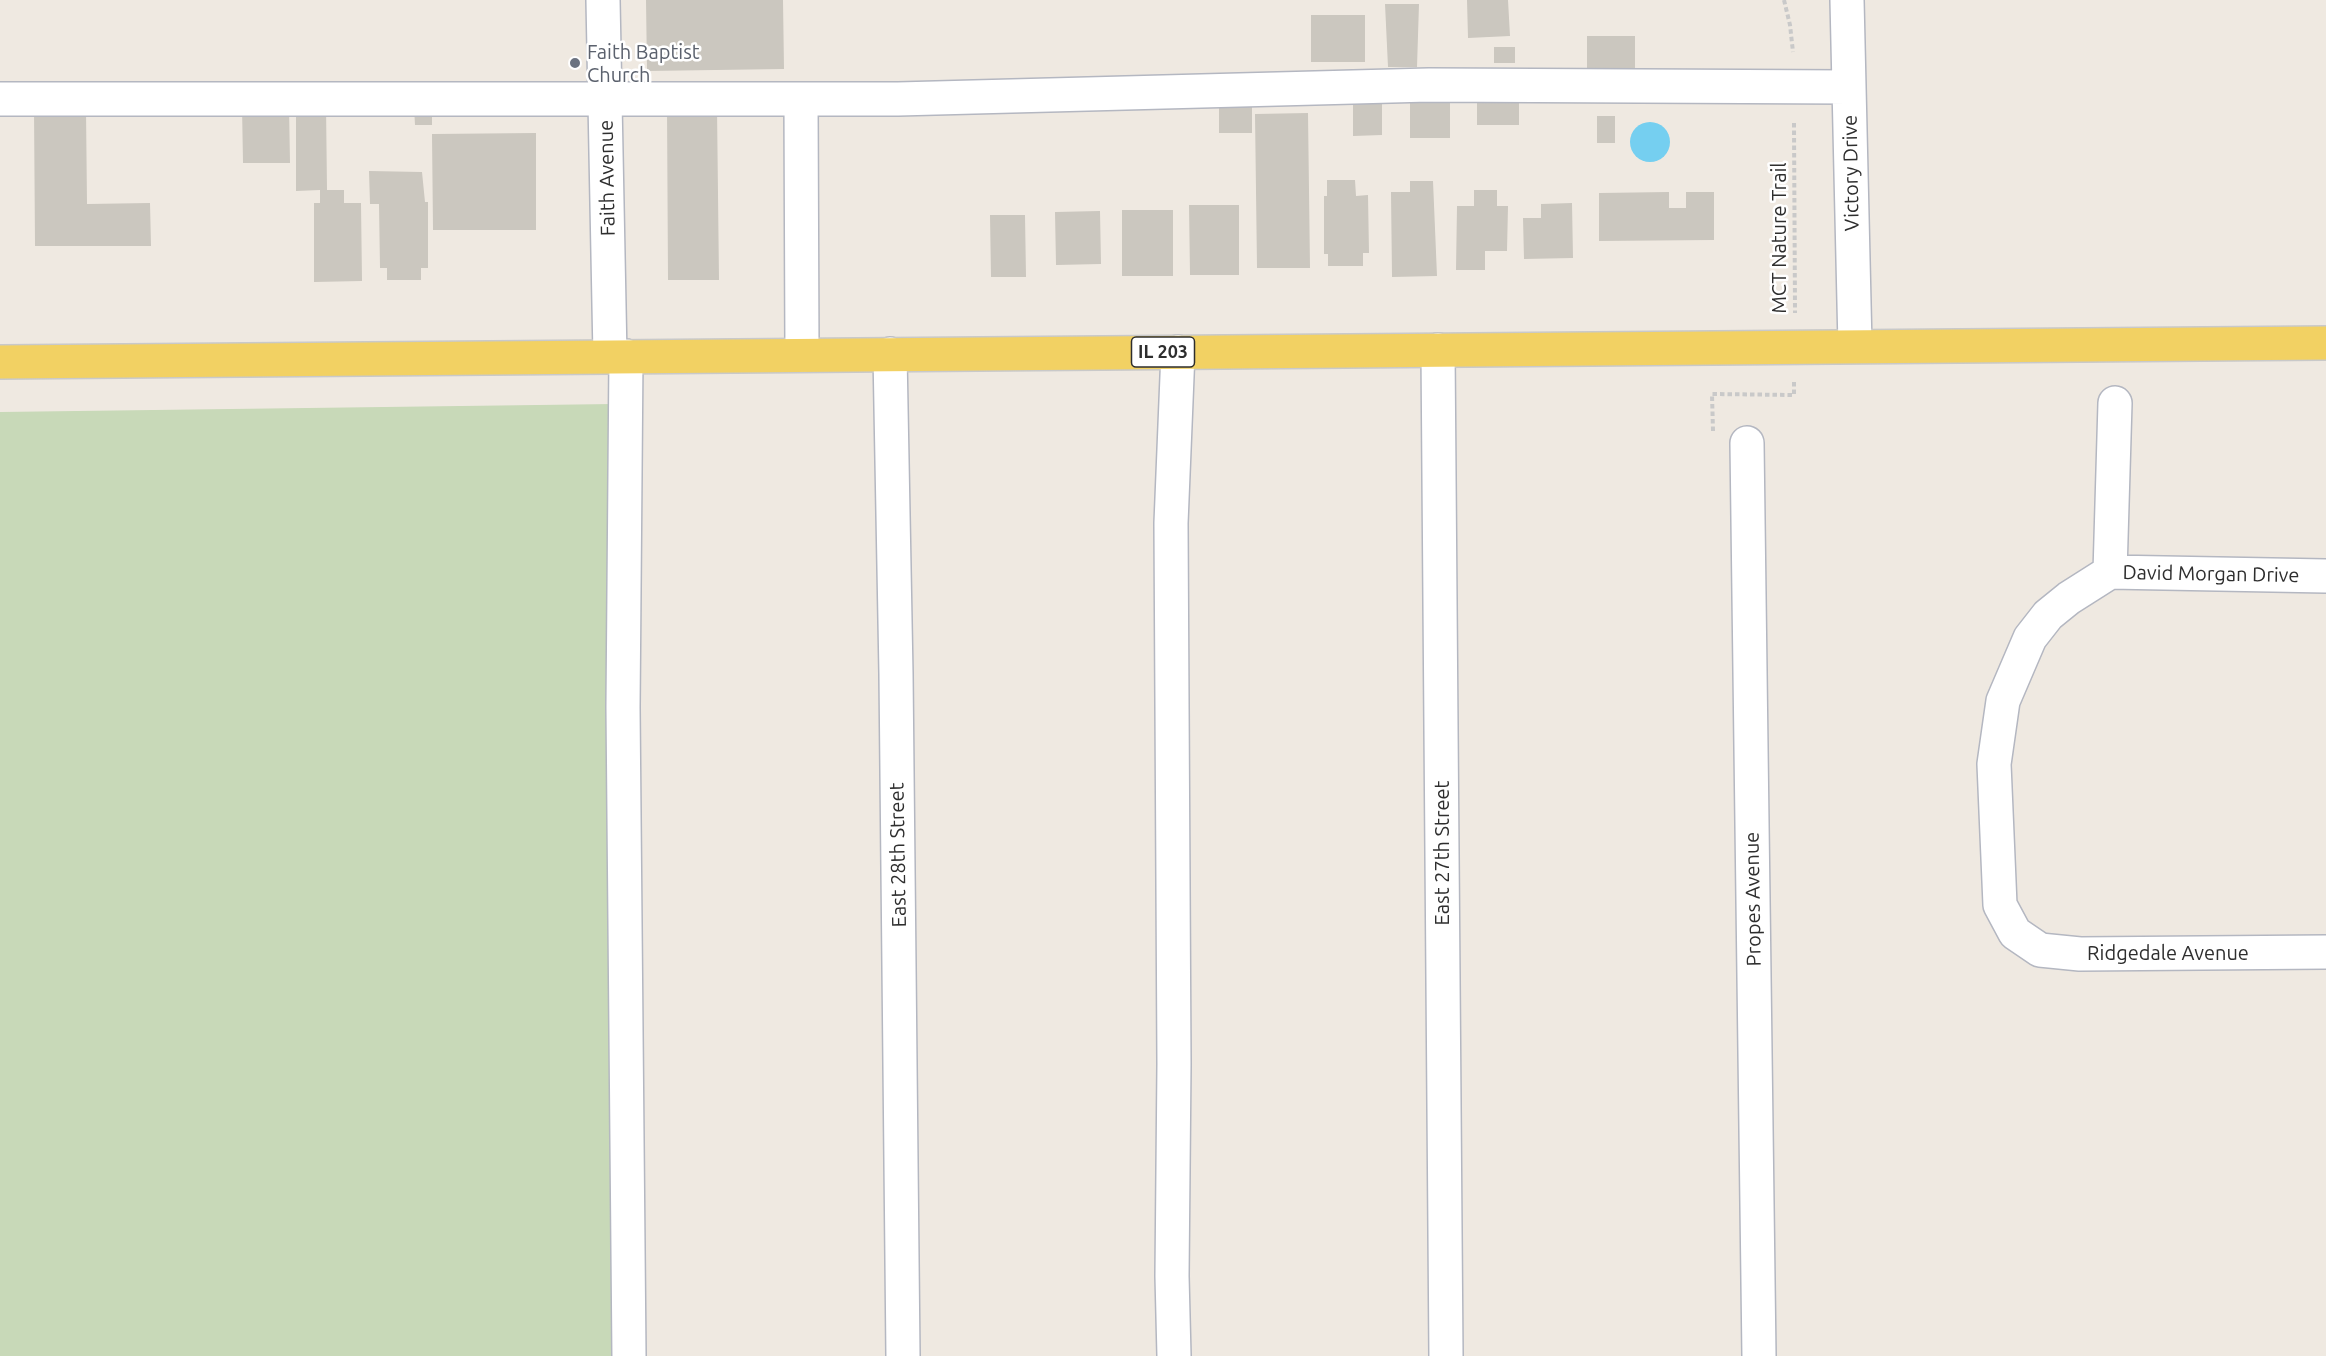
<!DOCTYPE html>
<html>
<head>
<meta charset="utf-8">
<style>
	body { margin:0 }
	canvas { display:block; background:#efe9e1 }
</style>
</head>
<body>
<canvas width="2326" height="1356"></canvas>
<script>
const context = document.querySelector('canvas').getContext('2d');
context.lineJoin = 'round';
function paint(path, color) { context.fillStyle = color; context.fill(path, 'evenodd'); }
function strokePath(path, color, width, dash) { context.strokeStyle = color; context.lineWidth = width; context.lineCap = dash ? 'butt' : 'round'; context.setLineDash(dash || []); context.stroke(path); }
function drawText(font, color, halo, rows, align = 'center') {
  context.font = font + ' Ubuntu,sans-serif'; context.lineWidth = 5; context.setLineDash([]); context.textBaseline = 'middle'; context.strokeStyle = halo; context.fillStyle = color; for (const [text, x, y, turn = 0] of rows) {
    context.save(); context.translate(x, y); context.rotate((+turn || 0) * Math.PI / 180); context.textAlign = isNaN(turn) ? turn : align; if (halo) context.strokeText(text, 0, 0); context.fillText(text, 0, 0); context.restore();
  }
}
paint(new Path2D(`
	M614,404L620,1356H0V412Z`), '#c8d9b8');
paint(new Path2D(`
	M1630 142a20 20 0 1 1 40 0a20 20 0 1 1-40 0Z`), '#75cff0');
paint(new Path2D(`
	M646,0H783L784,69L647,71Z
	M1467,0H1508L1510,36L1468,38Z
	M1385,4H1419L1417,67H1388Z
	M1311,15H1365V62H1311Z
	M1587,36H1635V69H1587Z
	M1494,47H1515V63H1494Z
	M1477,91H1519V125H1477Z
	M1410,92H1450V138H1410Z
	M1219,96H1252V133H1219Z
	M1353,100H1382V135L1353,136Z
	M296,104H326L327,190H344V203H361L362,281L314,282V203H320V190L296,191Z
	M242,106H289L290,163H243Z
	M432,106V125H415L414,107Z
	M667,108H717L719,280H668Z
	M34,109H86L87,204L150,203L151,246H35Z
	M1308,113L1310,268H1257L1255,114Z
	M1597,116H1615V143H1597Z
	M536,133V230H433L432,134Z
	M369,171L422,172L425,202H428V268H421V280H387V268H380L379,204H370Z
	M1327,180H1355L1356,196L1368,195L1369,253H1363V266H1328V254H1324V196H1327Z
	M1410,181H1433L1437,276L1392,277L1391,192H1410Z
	M1474,190H1497V206H1508L1507,251H1485V270H1456L1457,206H1474Z
	M1669,192V208H1686V192H1714V240L1599,241V193Z
	M1572,203L1573,258L1524,259L1523,218H1541V204Z
	M1189,205H1239V275H1190Z
	M1122,210H1173V276H1122Z
	M1100,211L1101,264L1056,265L1055,212Z
	M990,215H1025L1026,277H991Z`), '#cbc7bf');
const minor = new Path2D(`
	M603,0L610,356
	M1847,0L1855,346
	M0,99H898L1429,85L1849,87
	M801,99L802,355
	M1438,350L1446,1356
	M890,354L896,674L903,1356
	M626,356L623,707L629,1356
	M1747,443L1759,1356
	M2110,572L2115,403
	M2326,576L2110,572L2069,598L2048,615L2030,638L2003,701L1994,764L2000,905L2015,933L2040,950L2080,954L2326,952
	M1174,1356L1172,1276L1174,1064L1171,523L1178,352`);
const major = new Path2D(`
	M0,362L2326,343`);
strokePath(minor, '#b4b7c1', 36);
strokePath(major, '#c9c9c9', 36);
strokePath(new Path2D(`
	M1784,0L1790,25L1793,52
	M1794,123L1795,313
	M1713,431L1712,394L1794,395V381`), '#c9c9c9', 4, [4.5, 3]);
strokePath(minor, '#fff', 33);
strokePath(major, '#f2d163', 33);
for (const [x, y, r, color] of [
	[575,63,6,"#6b7280"]
]) { const dot = new Path2D(); dot.arc(x, y, r, 0, 2 * Math.PI); context.fillStyle = color; context.fill(dot); strokePath(dot, '#fff', 2); }
for (const [x, y, w] of [
	[1163,352,63]
]) { const box = new Path2D(); box.roundRect(x - w / 2, y - 15, w, 30, 4.5); context.fillStyle = '#fff'; context.fill(box); strokePath(box, '#2e2e2e', 1.5); }
drawText('bold 18px', '#2e2e2e', null, [
	["IL 203",1163,352]
]);
drawText('20px', '#5b616d', '#fff', [
	["Faith Baptist",587,52],
	["Church",587,75]
], 'left');
drawText('20px', '#2e2e2e', '#fff', [
	["Victory Drive",1851,173,-91],
	["Faith Avenue",607,178,-91],
	["MCT Nature Trail",1779,238,-90],
	["David Morgan Drive",2211,574,1],
	["East 27th Street",1442,853,-90],
	["East 28th Street",898,855,-91],
	["Propes Avenue",1753,899,-91],
	["Ridgedale Avenue",2168,953]
]);
</script>
</body>
</html>
